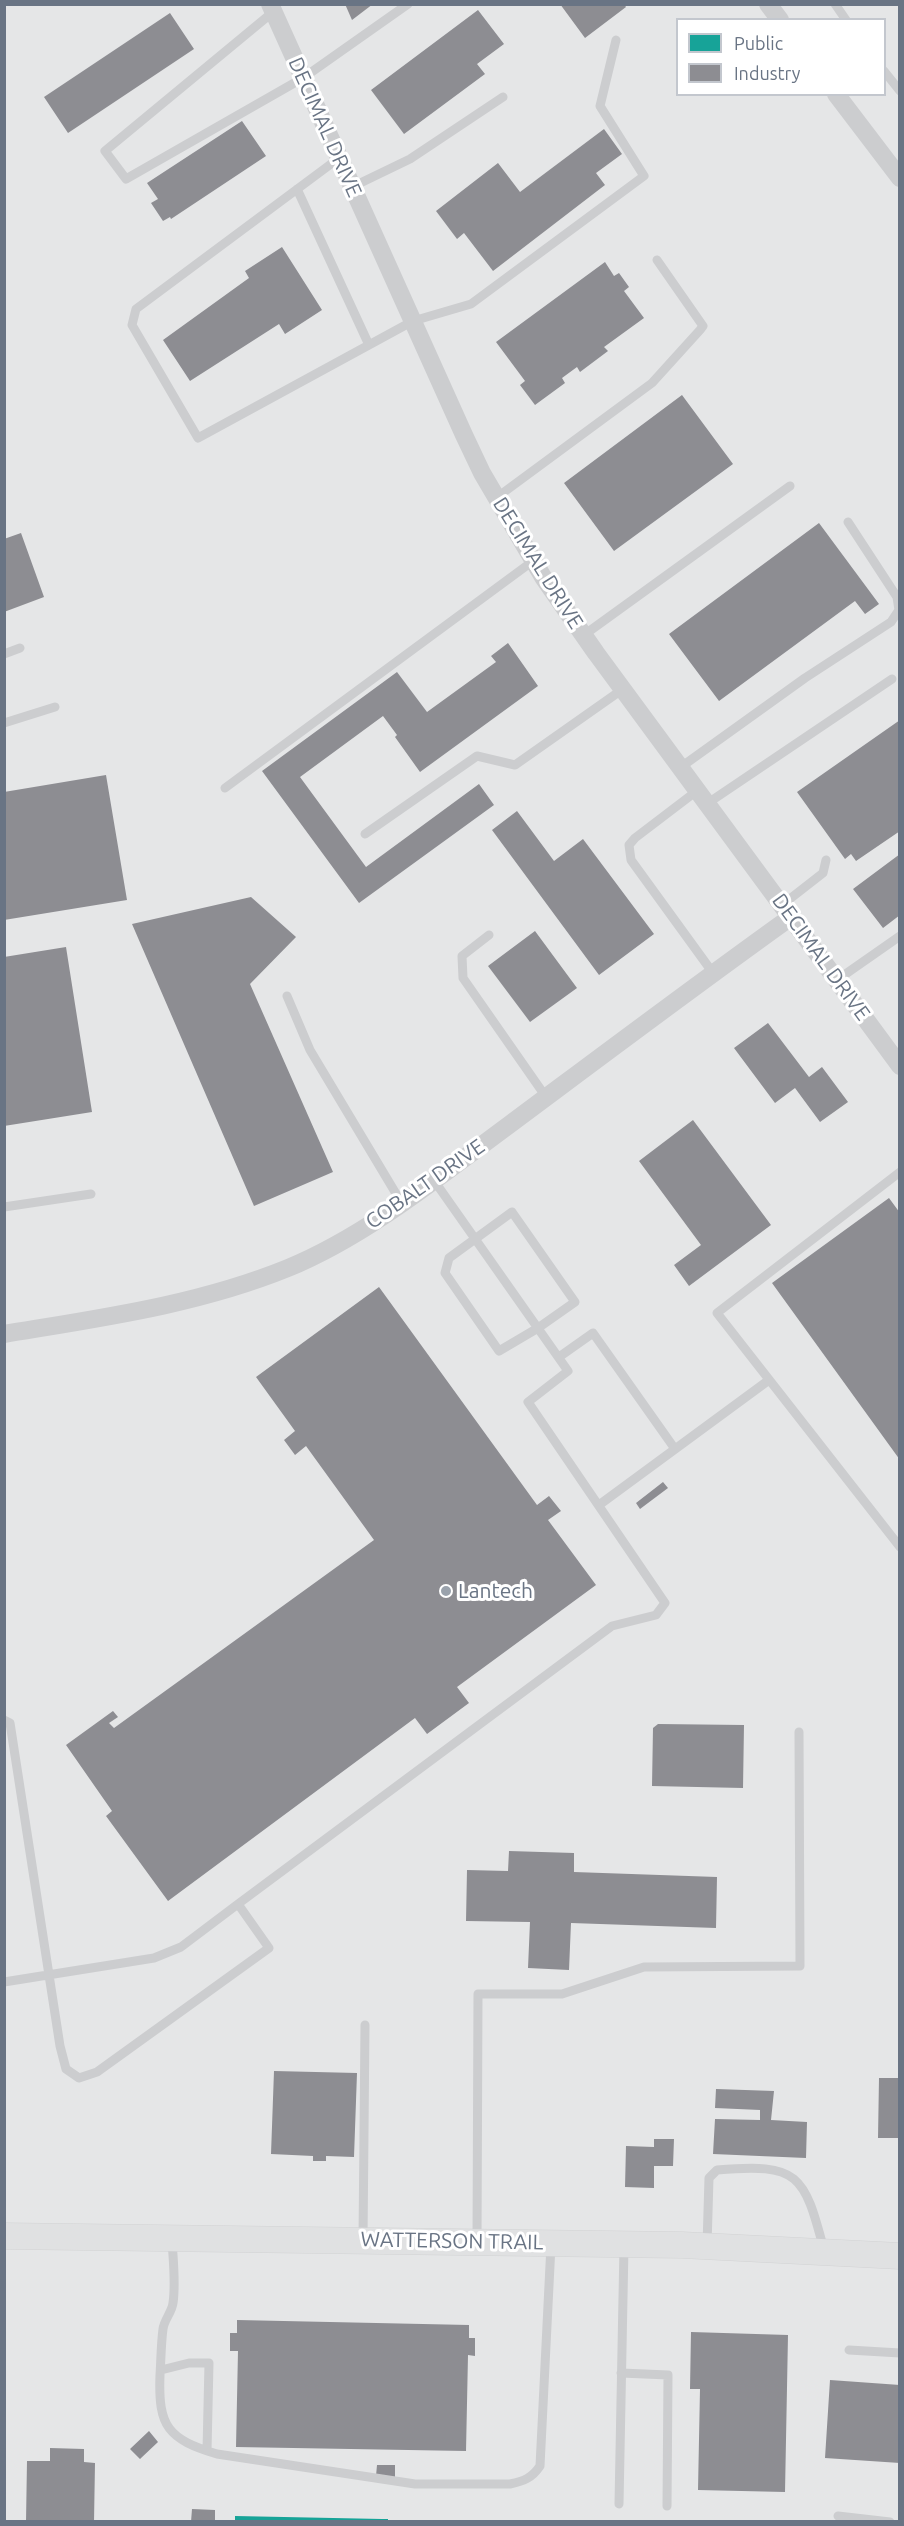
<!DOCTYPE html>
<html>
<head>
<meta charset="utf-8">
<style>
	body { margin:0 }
	#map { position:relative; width:904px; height:2526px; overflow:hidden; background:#f6f6f6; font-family:Ubuntu,sans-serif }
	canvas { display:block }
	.frame { position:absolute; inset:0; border:6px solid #697484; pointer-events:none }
	.legend { position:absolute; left:676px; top:18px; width:210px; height:78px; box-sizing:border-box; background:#fff; border:2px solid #c3c7ce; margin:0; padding:8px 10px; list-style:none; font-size:18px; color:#697484 }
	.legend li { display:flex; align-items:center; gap:12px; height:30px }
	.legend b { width:30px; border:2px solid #c3c7ce }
</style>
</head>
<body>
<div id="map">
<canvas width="904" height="2526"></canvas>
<div class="frame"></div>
<ul class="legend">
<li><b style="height:16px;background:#17a398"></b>Public</li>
<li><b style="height:16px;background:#8d8d92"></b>Industry</li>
</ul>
</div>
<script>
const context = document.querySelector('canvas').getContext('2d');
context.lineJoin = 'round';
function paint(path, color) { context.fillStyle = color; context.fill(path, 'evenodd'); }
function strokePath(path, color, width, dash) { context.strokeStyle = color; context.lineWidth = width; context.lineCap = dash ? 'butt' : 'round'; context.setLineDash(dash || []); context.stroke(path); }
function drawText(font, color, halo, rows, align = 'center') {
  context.font = font + ' Ubuntu,sans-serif'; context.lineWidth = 6; context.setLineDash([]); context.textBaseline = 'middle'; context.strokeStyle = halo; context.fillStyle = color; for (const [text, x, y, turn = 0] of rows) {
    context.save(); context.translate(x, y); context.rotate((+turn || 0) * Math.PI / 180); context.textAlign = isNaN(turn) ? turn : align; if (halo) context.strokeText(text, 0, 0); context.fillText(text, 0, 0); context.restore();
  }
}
paint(new Path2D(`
	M5,5H899V2521H5ZM678,20H884V94H678Z`), '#e5e6e7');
paint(new Path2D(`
	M235,2516L382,2519H388V2522H235Z`), '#17a398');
paint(new Path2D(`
	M345,4H373L352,20Z
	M560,4H624L626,7L585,38Z
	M478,10L504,44L477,64L485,74L404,134L371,90Z
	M170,13L194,49L68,133L44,97Z
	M242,121L266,156L171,219L170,217L163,221L151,203L158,199L147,183Z
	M604,129L622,154L596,173L605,185L493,271L464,233L457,239L436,211L498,163L520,192Z
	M282,247L322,310L285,334L279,324L190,381L163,340L249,278L245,271Z
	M605,262L614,276L619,273L629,287L624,291L644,318L604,347L608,351L580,372L577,367L562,378L565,383L535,405L520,385L525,381L496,342Z
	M682,395L733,464L614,551L564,483Z
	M819,523L879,604L865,614L855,601L719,701L669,634Z
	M21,533L44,597L4,612V539Z
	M508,643L538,686L420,772L395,737L397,735L383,716L300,777L366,867L479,784L494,805L359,903L262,771L397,672L427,712L496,662L491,656Z
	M900,720V831L856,861L851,854L845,859L797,792Z
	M106,775L127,900L4,920V792Z
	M517,811L554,861L583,839L654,934L599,975L492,830Z
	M900,854V915L883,928L853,889Z
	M251,897L296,937L250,984L333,1172L254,1206L132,924Z
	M535,931L577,988L530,1022L488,966Z
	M66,947L92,1112L4,1126V957Z
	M768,1023L809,1077L822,1067L848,1102L820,1122L795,1088L775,1103L734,1048Z
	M693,1120L771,1225L689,1286L674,1265L701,1245L639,1161Z
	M889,1198L900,1213V1460L772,1283Z
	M379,1287L537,1505L549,1496L561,1511L548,1520L596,1585L457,1687L469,1703L427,1734L415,1718L168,1901L106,1816L112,1811L66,1745L113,1711L118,1717L109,1723L114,1728L374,1540L306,1446L295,1455L284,1440L295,1431L256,1377Z
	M663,1482L668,1488L640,1509L636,1503Z
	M658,1724L744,1725L743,1788L652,1786L653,1728Z
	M509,1851L574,1853V1872L717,1877L716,1928L571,1923L569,1970L528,1968L530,1922L466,1921L467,1870L508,1871Z
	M274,2071L357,2073L354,2157L326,2156V2161H313V2156L271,2154Z
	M879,2078H900V2138H878Z
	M716,2089L774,2091L771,2120L807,2122L806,2158L713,2154L715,2119L760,2120V2110L715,2108Z
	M654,2139H674L673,2166H654V2188L625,2187L626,2146L654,2147Z
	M237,2320L469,2325V2338H475V2356L468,2355L466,2451L236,2447L238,2351H230V2333H237Z
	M691,2332L788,2335L785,2492L698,2490L700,2389H690Z
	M830,2380L900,2385V2463L825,2458Z
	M149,2431L158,2442L140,2459L130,2449Z
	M50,2448L84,2449V2462L95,2463L94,2522H26L27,2461H50Z
	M377,2465H395V2477L376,2476Z
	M192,2509L215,2510V2522H191Z`), '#8d8d92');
const secondary = new Path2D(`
	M4,2236L682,2245L900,2256`);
strokePath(secondary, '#d2d3d4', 27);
strokePath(new Path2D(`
	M835,4L846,20
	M273,12L105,151L126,179L303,78L408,4
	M884,71L900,91
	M339,158L136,309L132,325L198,438L413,321L471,304L644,176L600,106L616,40
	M352,187L410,159L503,97
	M297,189L369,345
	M496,498L652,383L700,330L703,326L657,260
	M584,635L790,486
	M4,654L20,648
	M4,723L55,707
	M681,767L805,678L891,622L899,610L897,597L848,522
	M225,788L533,561
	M698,790L635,838L629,845L631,860L713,973
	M708,803L892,679
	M365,834L477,756L515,765L623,689
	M782,905L823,873L826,860
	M489,935L462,956L463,978L546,1097
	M837,980L900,936
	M287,996L310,1050L401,1202
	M900,1172L717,1313L900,1547
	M4,1207L91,1194
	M512,1212L575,1302L538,1328L499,1351L445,1273L449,1258Z
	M559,1357L593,1333L675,1449
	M599,1505L769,1380
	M4,1720L10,1723L60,2046L66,2069L79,2078L97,2072L269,1948L238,1904L612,1626L656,1615L665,1603L528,1402L568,1371L433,1179
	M4,1982L154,1958L181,1947L238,1904
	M172,2239C173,2260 176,2283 173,2303C172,2312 164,2320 163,2329C161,2344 161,2360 160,2375C158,2427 168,2439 217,2454L415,2484H510C524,2481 532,2478 540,2466L551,2245
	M363,2240L365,2025
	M477,2240L478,1994H562L644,1967L800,1966L799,1732
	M707,2246L709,2178L717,2170C799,2163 804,2174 824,2250
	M849,2350L900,2353
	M161,2370L189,2363H209L207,2451
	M621,2373L668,2375L667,2506
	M619,2504L624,2246
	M838,2516L890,2522`), '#cccdcf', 9);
strokePath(new Path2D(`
	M270,4L464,435L482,473L543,577L596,653L900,1066
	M768,4L780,20
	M836,94L900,178
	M4,1334C100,1318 197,1305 288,1268C366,1236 441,1175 509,1125C603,1055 696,985 791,917`), '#cccdcf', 18);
strokePath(secondary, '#e0e1e2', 26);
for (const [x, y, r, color] of [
	[446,1591,6,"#9aa2ac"]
]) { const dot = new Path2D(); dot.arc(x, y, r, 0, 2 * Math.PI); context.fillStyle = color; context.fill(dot); strokePath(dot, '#fff', 2); }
drawText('21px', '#697484', '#fff', [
	["DECIMAL DRIVE",325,127,66],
	["DECIMAL DRIVE",538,563,58],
	["DECIMAL DRIVE",821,957,54],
	["COBALT DRIVE",425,1184,-35],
	["WATTERSON TRAIL",452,2241,1]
]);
drawText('21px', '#697484', '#fff', [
	["Lantech",458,1591]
], 'left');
</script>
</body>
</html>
